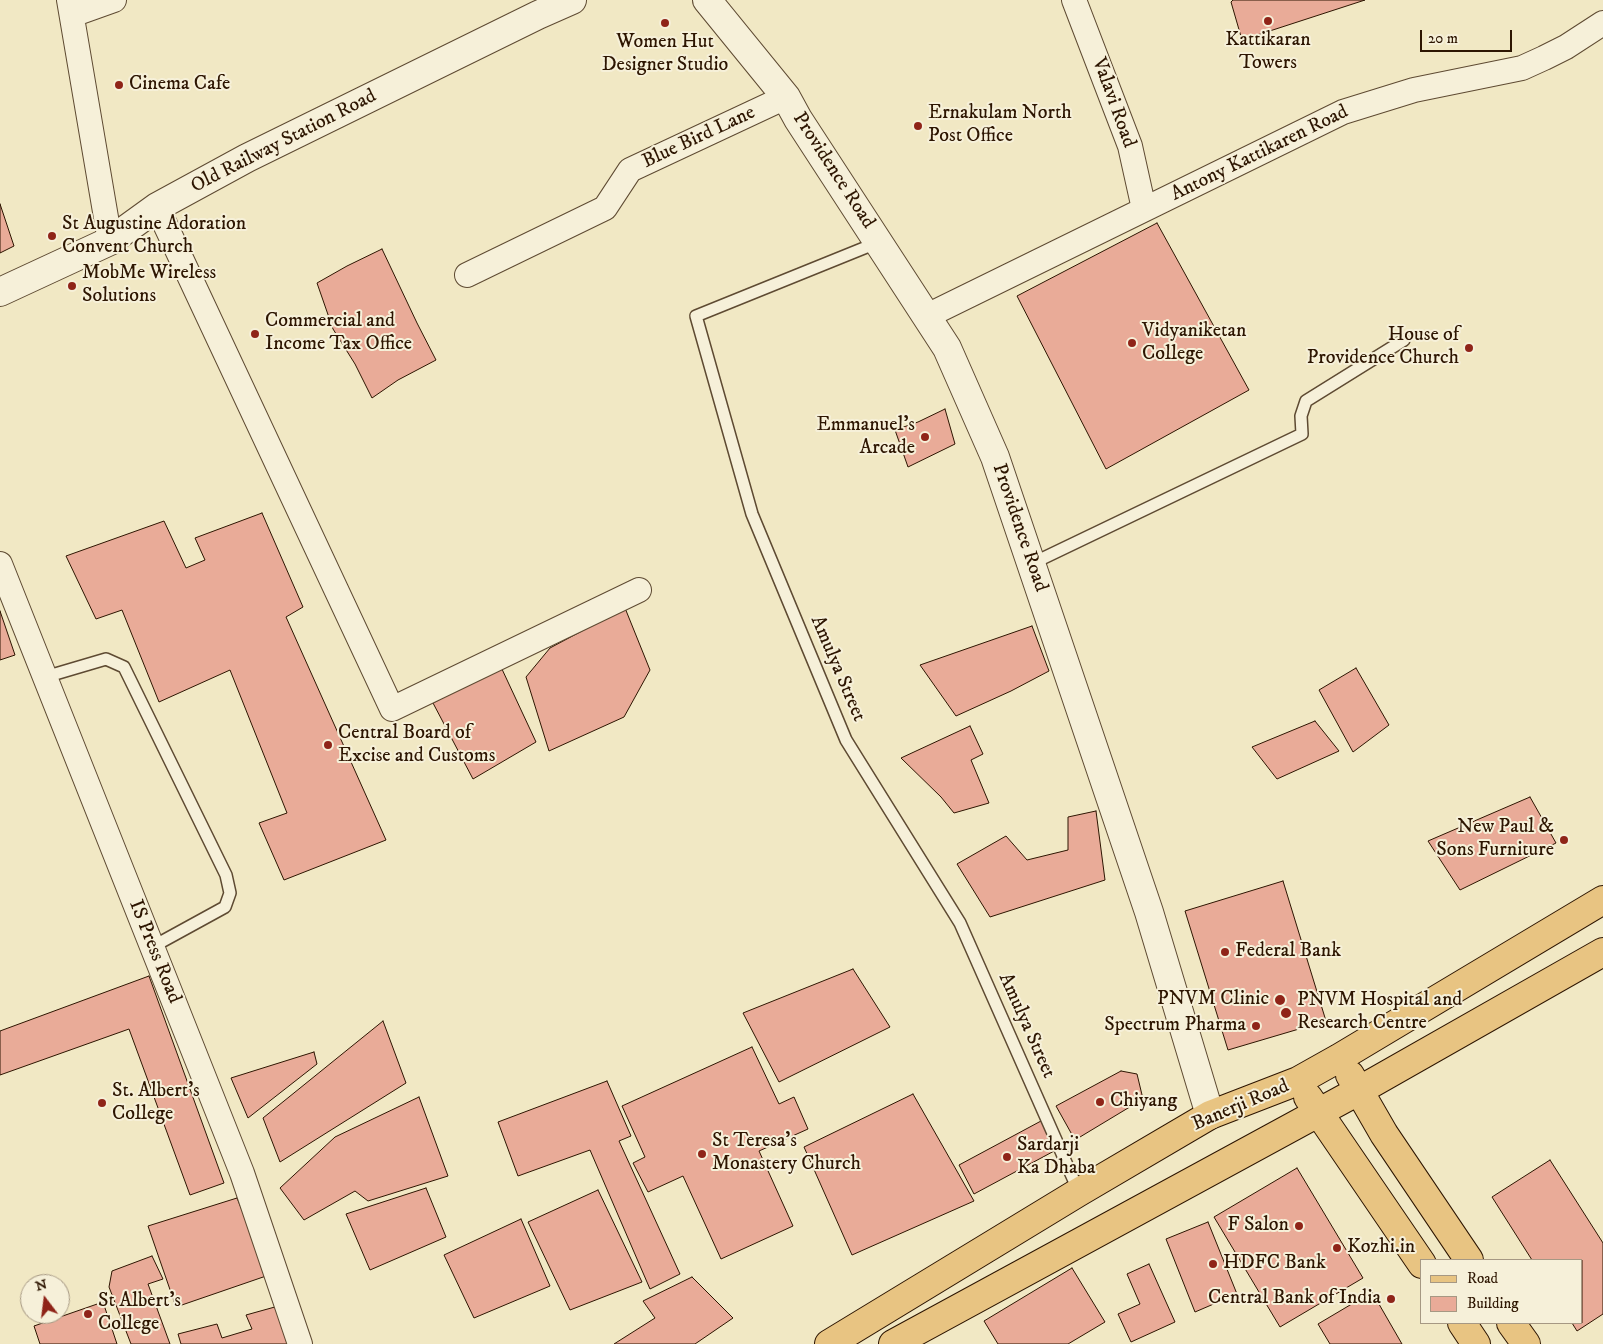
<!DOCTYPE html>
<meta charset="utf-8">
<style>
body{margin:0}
#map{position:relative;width:1603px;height:1344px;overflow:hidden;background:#f1e8c4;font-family:"IM FELL DW Pica",serif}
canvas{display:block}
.legend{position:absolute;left:1420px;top:1259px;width:162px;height:65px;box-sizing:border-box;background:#f6f0d9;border:1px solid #a69883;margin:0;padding:6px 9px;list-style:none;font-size:15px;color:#2d1501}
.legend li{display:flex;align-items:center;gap:10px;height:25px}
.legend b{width:25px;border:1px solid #a69883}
.north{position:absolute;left:20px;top:1274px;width:50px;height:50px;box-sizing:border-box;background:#f6f0d9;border:1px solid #a69883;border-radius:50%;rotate:345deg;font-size:14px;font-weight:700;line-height:20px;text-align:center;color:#2d1501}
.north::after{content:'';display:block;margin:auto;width:18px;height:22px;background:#8f2418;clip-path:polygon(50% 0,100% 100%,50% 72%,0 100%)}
.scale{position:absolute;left:1420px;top:30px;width:92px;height:22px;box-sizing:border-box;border:2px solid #2d1501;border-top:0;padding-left:6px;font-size:15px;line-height:18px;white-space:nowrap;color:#2d1501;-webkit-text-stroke:4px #f6f0d9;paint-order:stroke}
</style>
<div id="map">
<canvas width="1603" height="1344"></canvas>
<ul class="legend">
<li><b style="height:6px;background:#e8c482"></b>Road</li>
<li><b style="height:14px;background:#e9ab98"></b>Building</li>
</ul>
<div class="north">N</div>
<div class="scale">20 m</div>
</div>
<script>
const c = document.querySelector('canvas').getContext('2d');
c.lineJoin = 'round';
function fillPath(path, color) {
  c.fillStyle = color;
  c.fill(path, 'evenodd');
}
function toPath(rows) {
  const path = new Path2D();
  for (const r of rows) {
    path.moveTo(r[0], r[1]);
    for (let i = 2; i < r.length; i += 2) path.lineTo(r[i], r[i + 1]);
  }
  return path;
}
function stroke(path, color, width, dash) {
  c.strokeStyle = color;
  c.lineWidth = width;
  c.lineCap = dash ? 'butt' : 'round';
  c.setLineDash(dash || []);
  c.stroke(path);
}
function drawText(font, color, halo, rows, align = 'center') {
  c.font = font + ' "IM FELL DW Pica",serif';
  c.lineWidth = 4;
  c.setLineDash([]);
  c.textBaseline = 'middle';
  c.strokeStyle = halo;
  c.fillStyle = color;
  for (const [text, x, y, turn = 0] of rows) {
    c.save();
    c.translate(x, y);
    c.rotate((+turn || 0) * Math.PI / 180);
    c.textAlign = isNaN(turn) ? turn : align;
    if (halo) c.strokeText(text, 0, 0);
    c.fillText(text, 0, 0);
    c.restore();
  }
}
const building = toPath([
 [1233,0,1365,0,1242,40,1231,2,1233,0],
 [0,204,14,246,0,253,0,204],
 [1157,223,1249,390,1106,469,1017,296,1157,223],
 [382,249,417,323,436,360,398,380,372,398,355,364,333,329,317,283,347,266,382,249],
 [945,409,955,444,908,467,895,430,918,422,945,409],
 [262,513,303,607,286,617,386,840,284,880,259,823,287,813,230,670,159,702,122,610,96,619,66,556,164,521,186,568,205,560,195,538,262,513],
 [625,608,650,670,624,717,549,751,526,677,550,648,625,608],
 [0,611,15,655,0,660,0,611],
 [1032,626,1049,671,1011,691,956,716,920,665,1032,626],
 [501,667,536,742,473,779,433,703,501,667],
 [1356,668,1389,725,1353,752,1319,690,1356,668],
 [1315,721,1339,751,1277,779,1252,747,1315,721],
 [970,726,983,754,971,760,989,803,954,813,941,797,901,758,970,726],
 [1530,797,1556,843,1460,890,1428,841,1530,797],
 [1096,811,1105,880,990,917,957,864,1006,836,1027,860,1068,850,1068,817,1096,811],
 [1283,881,1326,1021,1228,1050,1185,911,1283,881],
 [853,969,890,1027,779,1082,743,1013,853,969],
 [149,976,224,1183,190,1195,129,1029,0,1075,0,1031,149,976],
 [383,1021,406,1083,280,1162,263,1118,383,1021],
 [752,1047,779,1104,794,1097,808,1129,759,1151,793,1226,721,1259,683,1176,648,1192,633,1163,645,1157,622,1106,752,1047],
 [314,1052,317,1064,248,1118,231,1078,314,1052],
 [1121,1071,1137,1074,1143,1099,1075,1140,1056,1106,1121,1071],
 [607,1081,631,1136,619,1141,680,1274,650,1289,590,1150,518,1176,498,1122,607,1081],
 [913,1094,974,1201,852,1255,804,1147,913,1094],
 [419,1097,448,1176,368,1201,355,1191,304,1220,280,1188,335,1137,419,1097],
 [1041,1121,1056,1150,974,1194,959,1165,1041,1121],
 [1550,1160,1603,1243,1603,1314,1577,1331,1572,1323,1582,1323,1582,1260,1532,1260,1492,1197,1550,1160],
 [1297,1168,1363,1278,1280,1327,1214,1217,1297,1168],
 [426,1188,446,1237,370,1270,346,1214,426,1188],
 [598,1190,642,1282,570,1310,528,1222,598,1190],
 [237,1198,269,1275,176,1307,148,1226,237,1198],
 [521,1219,550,1286,474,1318,444,1255,521,1219],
 [1208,1222,1237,1294,1195,1312,1166,1239,1208,1222],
 [152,1256,163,1279,148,1284,170,1344,131,1344,109,1287,112,1271,152,1256],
 [1149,1264,1175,1322,1131,1342,1118,1314,1140,1304,1127,1274,1149,1264],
 [1072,1268,1105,1322,1068,1344,998,1344,984,1321,1072,1268],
 [692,1277,733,1318,695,1344,614,1344,655,1318,643,1301,692,1277],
 [1372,1292,1402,1344,1330,1344,1318,1324,1372,1292],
 [103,1302,117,1344,40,1344,34,1326,103,1302],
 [282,1305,298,1344,181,1344,178,1334,217,1324,222,1338,252,1329,246,1315,282,1305]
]);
const service = toPath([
 [879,242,696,316,752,514,846,740,960,923,1079,1192],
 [1031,564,1302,434,1301,416,1306,401,1404,340],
 [45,677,106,659,124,667,226,875,230,893,225,907,152,947]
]);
const minor = toPath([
 [69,0,110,241],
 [1074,0,1130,146,1144,209],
 [72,15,114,0],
 [157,207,392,709,639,590],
 [467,275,605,208,630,170,786,97],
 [927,316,1343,112,1414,90,1522,68,1544,58,1566,47,1603,23],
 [0,564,242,1173,300,1344]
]);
const tertiary = toPath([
 [707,0,786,97,798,119,947,348,995,457,1149,912,1210,1115],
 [0,292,110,241,157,207,247,158,538,15,572,0]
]);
const primary = toPath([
 [1350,1075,1384,1134,1469,1260],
 [1308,1097,1422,1264],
 [1462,1323,1476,1344],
 [1511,1323,1526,1344],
 [829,1344,1079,1192,1210,1115,1298,1081,1339,1058,1603,900],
 [893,1344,1360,1090,1603,952]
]);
const markers = [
 [1268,21,5,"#8f2418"],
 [665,23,5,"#8f2418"],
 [119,85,5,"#8f2418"],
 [918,126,5,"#8f2418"],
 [52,236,5,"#8f2418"],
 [72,286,5,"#8f2418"],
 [255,334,5,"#8f2418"],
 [1132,343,5,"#8f2418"],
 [1469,348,5,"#8f2418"],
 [925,437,5,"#8f2418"],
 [328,745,5,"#8f2418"],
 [1564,840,5,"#8f2418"],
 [1225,952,5,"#8f2418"],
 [1280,1000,6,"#8f2418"],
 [1286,1013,6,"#8f2418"],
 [1256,1026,5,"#8f2418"],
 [1100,1102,5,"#8f2418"],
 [102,1103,5,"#8f2418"],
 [702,1154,5,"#8f2418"],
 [1007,1157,5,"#8f2418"],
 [1299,1226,5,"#8f2418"],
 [1337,1248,5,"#8f2418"],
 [1213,1264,5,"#8f2418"],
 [1391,1299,5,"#8f2418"],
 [88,1314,5,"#8f2418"]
];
const poiNames = [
 ["Kattikaran",1268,41,"center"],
 ["Towers",1268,64,"center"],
 ["Women Hut",665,43,"center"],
 ["Designer Studio",665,66,"center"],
 ["Cinema Cafe",129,85],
 ["Ernakulam North",928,114],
 ["Post Office",928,137],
 ["St Augustine Adoration",62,225],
 ["Convent Church",62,248],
 ["MobMe Wireless",82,274],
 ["Solutions",82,297],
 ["Commercial and",265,322],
 ["Income Tax Office",265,345],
 ["Vidyaniketan",1142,332],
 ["College",1142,355],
 ["House of",1459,336,"right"],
 ["Providence Church",1459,359,"right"],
 ["Emmanuel's",915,426,"right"],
 ["Arcade",915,449,"right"],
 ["Central Board of",338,734],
 ["Excise and Customs",338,757],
 ["New Paul &",1554,828,"right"],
 ["Sons Furniture",1554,851,"right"],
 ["Federal Bank",1235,952],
 ["PNVM Clinic",1269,1000,"right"],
 ["PNVM Hospital and",1297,1001],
 ["Research Centre",1297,1024],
 ["Spectrum Pharma",1246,1026,"right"],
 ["St. Albert's",112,1092],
 ["College",112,1115],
 ["Chiyang",1110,1102],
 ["St Teresa's",712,1142],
 ["Monastery Church",712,1165],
 ["Sardarji",1017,1146],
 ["Ka Dhaba",1017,1169],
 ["F Salon",1289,1226,"right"],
 ["Kozhi.in",1347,1248],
 ["HDFC Bank",1223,1264],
 ["Central Bank of India",1381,1299,"right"],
 ["St Albert’s",98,1302],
 ["College",98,1325]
];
const streetNames = [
 ["Valavi Road",1113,103,70],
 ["Blue Bird Lane",699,138,-25],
 ["Old Railway Station Road",284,142,-27],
 ["Antony Kattikaren Road",1260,154,-26],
 ["Providence Road",833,171,57],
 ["Providence Road",1019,528,71],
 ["Amulya Street",837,669,67],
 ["IS Press Road",154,952,68],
 ["Amulya Street",1026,1026,66],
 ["Banerji Road",1241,1106,-23]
];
fillPath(building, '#e9ab98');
stroke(building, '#2d1501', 1);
stroke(service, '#5e4a32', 14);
stroke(minor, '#5e4a32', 26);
stroke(tertiary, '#5e4a32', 30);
stroke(primary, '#2d1501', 30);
stroke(service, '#f6f0d9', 11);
stroke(minor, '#f6f0d9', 24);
stroke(tertiary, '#f6f0d9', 28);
stroke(primary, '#e8c482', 28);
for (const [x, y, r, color] of markers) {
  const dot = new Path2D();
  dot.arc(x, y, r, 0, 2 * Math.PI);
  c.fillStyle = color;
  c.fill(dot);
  stroke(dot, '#f6f0d9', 2);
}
drawText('20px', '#2d1501', '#f6f0d9', poiNames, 'left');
drawText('20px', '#2d1501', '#f6f0d9', streetNames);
</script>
